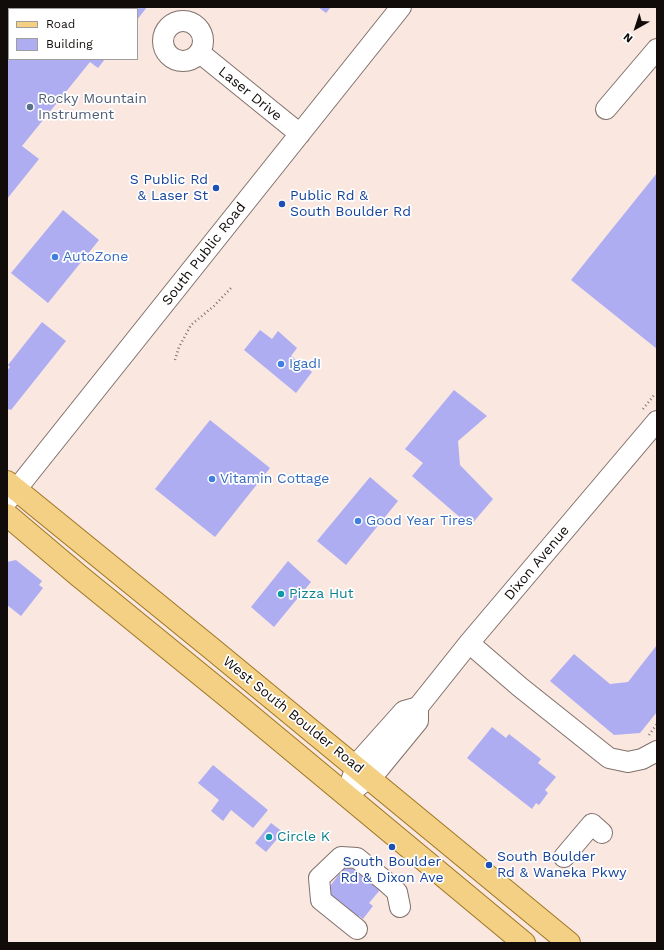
<!DOCTYPE html>
<style>
body{margin:0}
#map{position:relative;width:664px;height:950px;overflow:hidden;background:#f9e7e0;font-family:"Work Sans",sans-serif}
canvas{display:block}
.frame{position:absolute;inset:0;border:8px solid #110b09;pointer-events:none}
.legend{position:absolute;left:8px;top:8px;width:130px;height:52px;box-sizing:border-box;background:#fff;border:1px solid #a09d9d;margin:0;padding:5px 7px;list-style:none;font-size:12px;color:#110b09}
.legend li{display:flex;align-items:center;gap:8px;height:20px}
.legend b{width:20px;border:1px solid #a09d9d}
.north{position:absolute;left:616px;top:8px;width:40px;height:40px;-webkit-text-stroke:3px #fff;paint-order:stroke;rotate:219deg;font-size:11px;font-weight:700;line-height:16px;text-align:center;color:#110b09}
.north::after{content:'';display:block;margin:auto;width:14px;height:18px;background:#110b09;clip-path:polygon(50% 0,100% 100%,50% 72%,0 100%)}
</style>
<div id="map">
<canvas width="664" height="950"></canvas>
<div class="frame"></div>
<ul class="legend">
<li><b style="height:5px;background:#f3d083"></b>Road</li>
<li><b style="height:11px;background:#afadf2"></b>Building</li>
</ul>
<div class="north">N</div>
</div>
<script>
const c = document.querySelector('canvas').getContext('2d');
c.lineJoin = 'round';
function fillPath(path, color) {
  c.fillStyle = color;
  c.fill(path, 'evenodd');
}
function toPath(rows) {
  const path = new Path2D();
  for (const r of rows) {
    if (r.length === 3) {
      path.moveTo(r[0] + r[2], r[1]);
      path.arc(r[0], r[1], r[2], 0, 2 * Math.PI);
      continue;
    }
    path.moveTo(r[0], r[1]);
    for (let i = 2; i < r.length; i += 2) path.lineTo(r[i], r[i + 1]);
  }
  return path;
}
function stroke(path, color, width, dash) {
  c.strokeStyle = color;
  c.lineWidth = width;
  c.lineCap = dash ? 'butt' : 'round';
  c.setLineDash(dash || []);
  c.stroke(path);
}
function drawText(font, color, halo, rows, align = 'center') {
  c.font = font + ' "Work Sans",sans-serif';
  c.lineWidth = 3.5;
  c.setLineDash([]);
  c.textBaseline = 'middle';
  c.strokeStyle = halo;
  c.fillStyle = color;
  for (const [text, x, y, turn = 0] of rows) {
    c.save();
    c.translate(x, y);
    c.rotate((+turn || 0) * Math.PI / 180);
    c.textAlign = isNaN(turn) ? turn : align;
    if (halo) c.strokeText(text, 0, 0);
    c.fillText(text, 0, 0);
    c.restore();
  }
}
const building = toPath([
 [10,7,24,7,26,9,9,9,9,59,105,59,98,68,90,62,22,146,39,159,7,199,7,10],
 [36,7,147,7,137,20,137,9,35,9],
 [318,7,331,7,326,13],
 [657,173,657,349,571,280],
 [63,210,99,240,48,303,11,273],
 [42,322,66,341,11,410,9,409,7,411,7,371,10,367,8,365],
 [260,330,272,339,278,331,297,348,291,356,312,372,296,393,244,350],
 [454,390,487,416,458,441,460,465,493,499,470,526,412,476,423,463,405,449],
 [210,420,270,468,215,537,155,489],
 [370,477,398,501,346,565,317,541],
 [16,560,42,581,39,585,43,588,21,616,7,605,7,562],
 [288,561,311,582,274,627,251,607],
 [657,645,657,712,640,733,614,735,550,681,574,654,610,684,628,682],
 [492,727,506,738,509,734,541,759,538,763,556,777,545,790,548,793,539,805,536,803,532,809,467,758],
 [213,765,268,810,253,828,231,810,223,821,211,811,219,800,198,783],
 [271,823,283,832,266,852,255,843],
 [347,864,380,890,369,903,373,906,363,919,359,916,354,924,324,894]
]);
const path = toPath([
 [175,360,179,347,191,325,214,306,231,288],
 [643,409,655,394],
 [649,735,657,724]
]);
const minor = toPath([
 [183,41,20],
 [200,53,300,134],
 [606,109,657,49],
 [7,501,401,7],
 [469,643,520,687,609,758,628,762,642,759,657,751],
 [356,788,377,771,418,721,418,707],
 [346,795,356,767,362,758,404,711,418,707,469,643,657,421],
 [564,857,592,824,602,833],
 [357,929,321,900,319,878,341,857,357,858,385,881,397,892,400,907]
]);
const major = toPath([
 [7,482,211,648,569,943],
 [7,515,78,575,234,702,524,943]
]);
const markers = [
 [30,107,4,"#5c6f8a"],
 [216,188,4,"#1a4fb4"],
 [282,204,4,"#1a4fb4"],
 [55,257,4,"#3f7fe0"],
 [281,364,4,"#3f7fe0"],
 [212,479,4,"#3f7fe0"],
 [358,521,4,"#3f7fe0"],
 [281,594,4,"#0f9aa8"],
 [269,837,4,"#0f9aa8"],
 [392,847,4,"#1a4fb4"],
 [489,865,4,"#1a4fb4"]
];
const streetNames = [
 ["Laser Drive",250,94,39],
 ["South Public Road",204,254,-52],
 ["Dixon Avenue",537,563,-50],
 ["West South Boulder Road",293,715,39]
];
const serviceNames = [
 ["Rocky Mountain",38,99],
 ["Instrument",38,115]
];
const transitNames = [
 ["S Public Rd",208,180,"right"],
 ["& Laser St",208,196,"right"],
 ["Public Rd &",290,196],
 ["South Boulder Rd",290,212],
 ["South Boulder",497,857],
 ["Rd & Waneka Pkwy",497,873],
 ["South Boulder",392,862,"center"],
 ["Rd & Dixon Ave",392,878,"center"]
];
const shopNames = [
 ["AutoZone",63,257],
 ["IgadI",289,364],
 ["Vitamin Cottage",220,479],
 ["Good Year Tires",366,521]
];
const cultureNames = [
 ["Pizza Hut",289,594],
 ["Circle K",277,837]
];
fillPath(building, '#afadf2');
stroke(minor, '#81716b', 22);
stroke(major, '#9f7623', 24);
stroke(path, '#7c706c', 2.5, [1, 3]);
stroke(minor, '#fff', 20);
stroke(major, '#f3d083', 22);
for (const [x, y, r, color] of markers) {
  const dot = new Path2D();
  dot.arc(x, y, r, 0, 2 * Math.PI);
  c.fillStyle = color;
  c.fill(dot);
  stroke(dot, '#fff', 1.5);
}
drawText('14px', '#110b09', '#fff', streetNames);
drawText('14px', '#4e5e75', '#fff', serviceNames, 'left');
drawText('14px', '#164399', '#fff', transitNames, 'left');
drawText('14px', '#366cbe', '#fff', shopNames, 'left');
drawText('14px', '#0d838f', '#fff', cultureNames, 'left');
</script>
